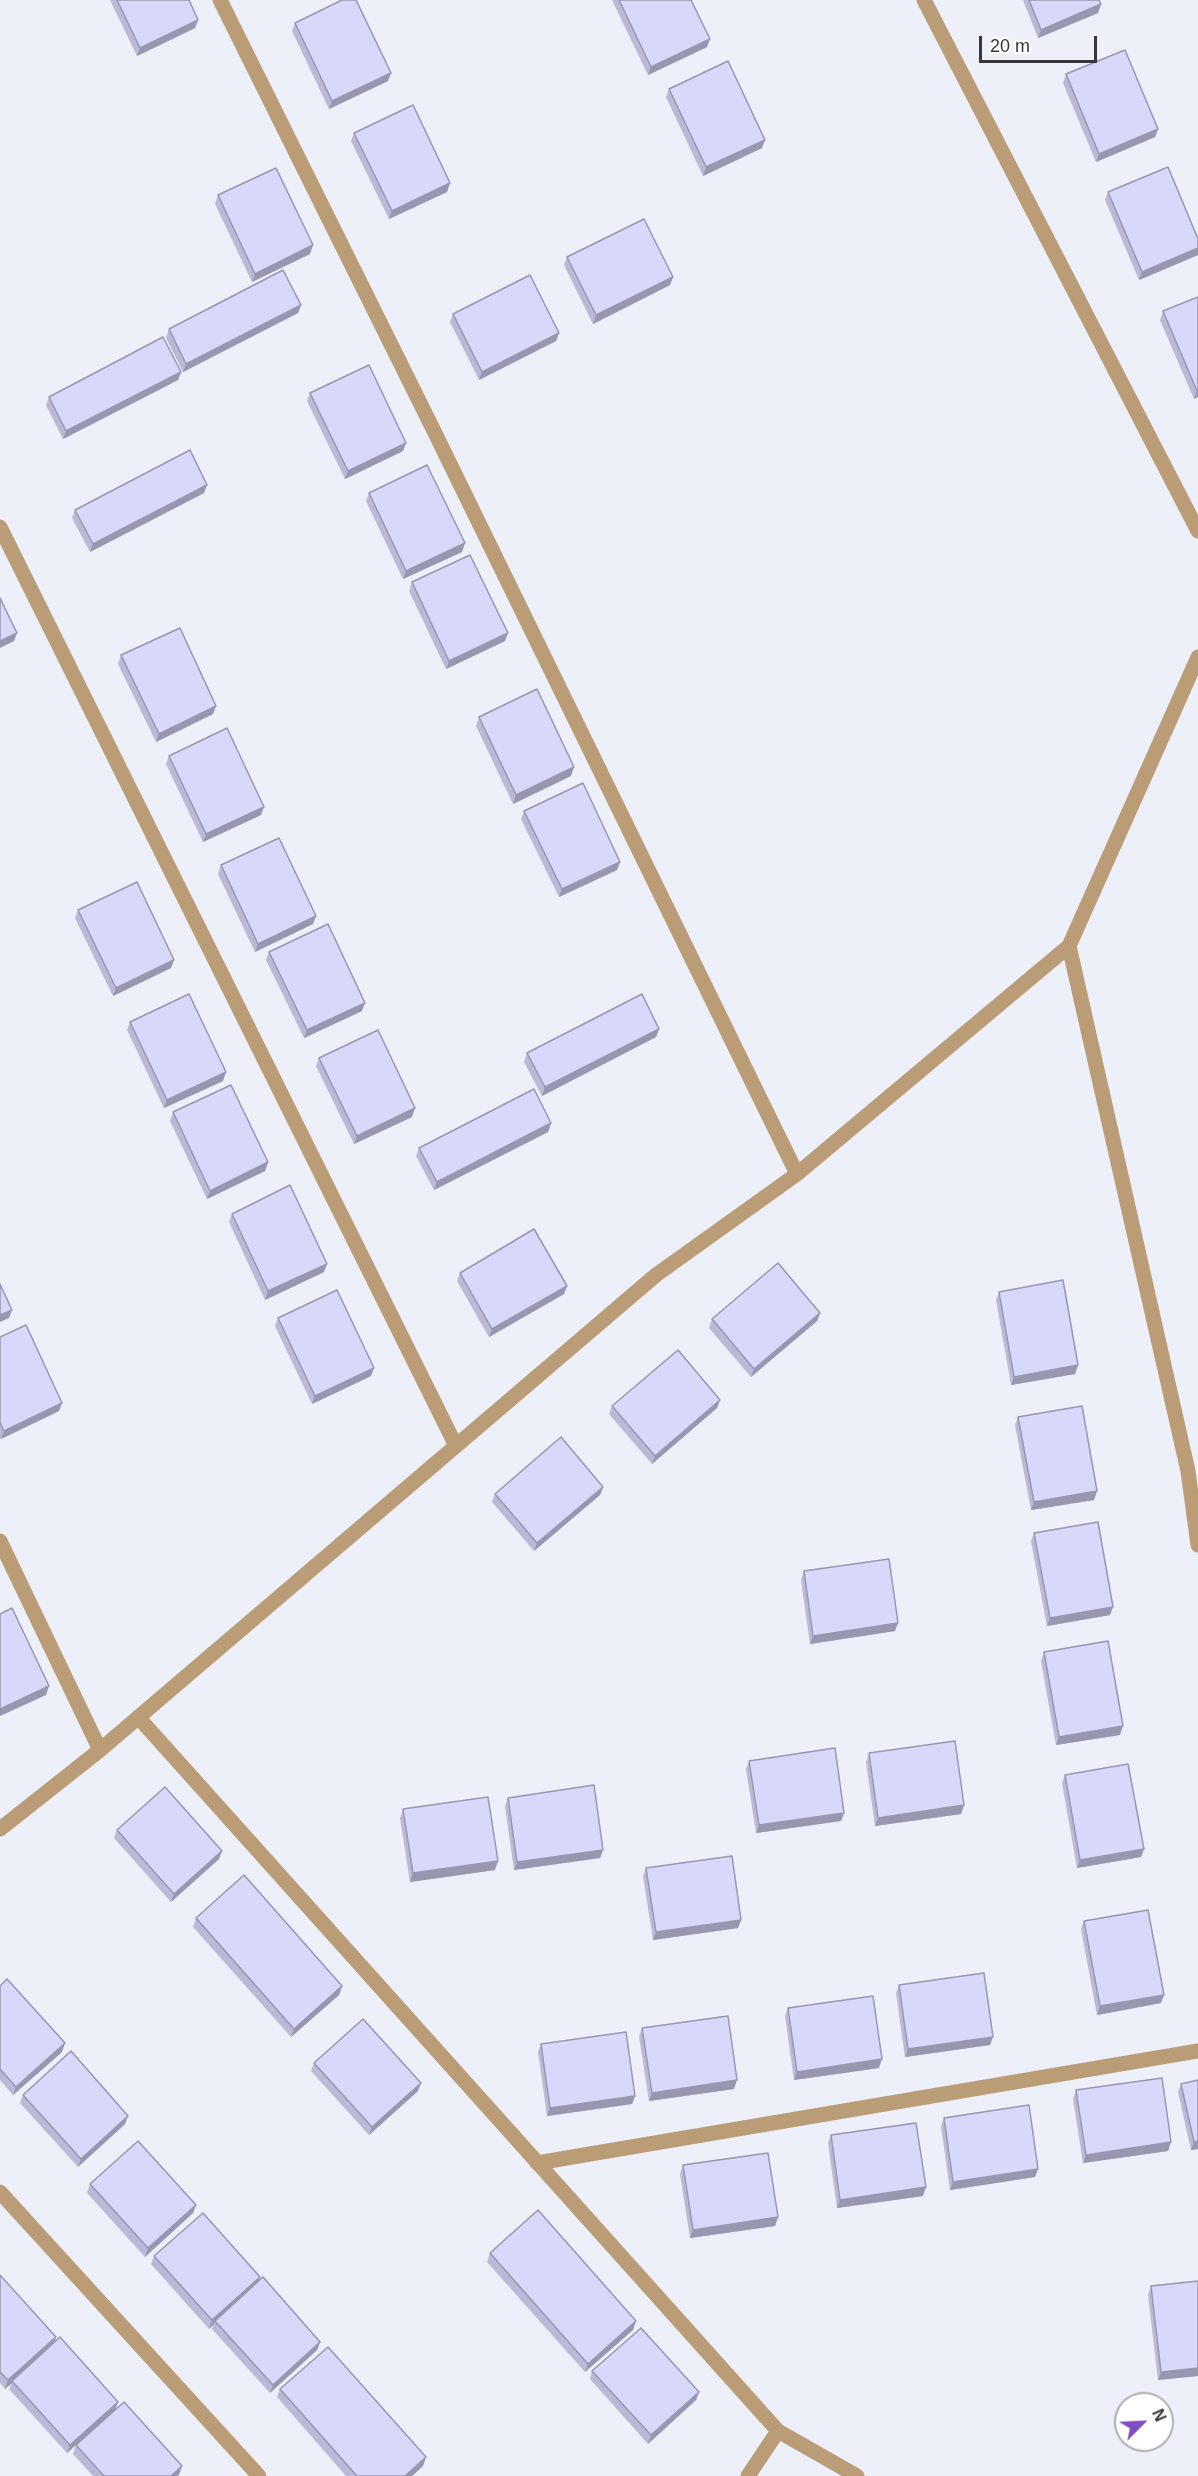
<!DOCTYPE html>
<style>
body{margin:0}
#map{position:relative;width:1198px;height:2476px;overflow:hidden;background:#edeff9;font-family:Arial,sans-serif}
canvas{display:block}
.north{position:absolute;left:1114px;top:2392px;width:60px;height:60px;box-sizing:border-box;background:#fff;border:2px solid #afafb1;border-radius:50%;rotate:66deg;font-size:16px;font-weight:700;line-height:24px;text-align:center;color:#36373b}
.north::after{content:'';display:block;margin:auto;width:21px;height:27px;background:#814dc5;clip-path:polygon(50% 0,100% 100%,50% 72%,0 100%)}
.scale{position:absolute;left:979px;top:36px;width:118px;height:27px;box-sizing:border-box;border:3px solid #36373b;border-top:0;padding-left:8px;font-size:18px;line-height:21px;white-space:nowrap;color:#36373b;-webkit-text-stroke:4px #fff;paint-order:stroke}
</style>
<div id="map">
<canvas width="1198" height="2476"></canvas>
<div class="north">N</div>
<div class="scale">20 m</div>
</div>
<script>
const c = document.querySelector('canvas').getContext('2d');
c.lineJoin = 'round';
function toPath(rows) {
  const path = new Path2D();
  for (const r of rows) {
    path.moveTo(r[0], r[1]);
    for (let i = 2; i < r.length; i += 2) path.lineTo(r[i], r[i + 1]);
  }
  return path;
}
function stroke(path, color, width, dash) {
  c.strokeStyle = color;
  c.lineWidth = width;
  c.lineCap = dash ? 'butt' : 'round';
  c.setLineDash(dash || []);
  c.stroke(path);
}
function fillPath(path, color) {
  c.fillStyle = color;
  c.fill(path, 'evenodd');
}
const minor = toPath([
 [220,0,435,433,797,1174],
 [924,0,1198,531],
 [0,527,456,1446],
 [1069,946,1188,1471,1198,1545],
 [0,1541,100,1750],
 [138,1717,778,2431,857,2476],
 [0,1829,100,1750,656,1275,797,1174,1069,946,1198,657],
 [537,2163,1198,2051],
 [0,2192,259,2476],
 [748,2476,778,2431]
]);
const wall = toPath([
 [110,0,189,0,198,20,195,28,137,56],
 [612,0,691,0,707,47,648,75],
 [1023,0,1099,0,1101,4,1098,13,1038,38],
 [295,23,388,81,329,109,292,31],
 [1066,74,1158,129,1155,137,1096,162,1063,83],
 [669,89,762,148,703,176,666,97],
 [354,133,447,192,389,219,351,141],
 [1108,192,1198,239,1198,255,1139,280,1105,200],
 [218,195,310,254,252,282,215,204],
 [567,257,673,277,670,285,593,324,564,265],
 [1198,297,1198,397,1194,399,1160,320,1163,311],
 [301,305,298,313,183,372,166,338,169,329],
 [453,314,559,333,556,341,479,380,450,322],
 [181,372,178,380,63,439,46,405,49,397],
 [310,393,406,443,403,451,345,479,307,401],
 [204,493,90,552,72,518,75,510],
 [369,493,462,552,403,579,366,501],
 [412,582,505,641,446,669,409,591],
 [121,655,213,714,156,742,118,664],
 [479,717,571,776,513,804,476,726],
 [169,756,261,815,203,842,166,764],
 [524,811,620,862,617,870,559,897,521,819],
 [221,865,313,924,255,952,218,874],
 [78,910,171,968,113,996,75,918],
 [269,952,362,1011,304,1038,266,960],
 [130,1022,223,1081,164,1108,127,1030],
 [659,1029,656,1037,542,1096,524,1062,527,1053],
 [319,1058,412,1117,354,1144,316,1066],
 [173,1112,268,1162,265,1171,207,1199,170,1121],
 [551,1123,548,1132,434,1190,416,1156,419,1148],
 [232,1214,324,1272,265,1300,229,1222],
 [460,1273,567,1286,564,1294,489,1337,457,1281],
 [999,1292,1078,1365,1075,1374,1011,1385,996,1300],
 [820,1313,817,1321,751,1377,709,1328,712,1319],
 [278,1318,371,1376,312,1404,275,1326],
 [0,1337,59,1411,1,1439,0,1438],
 [720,1400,717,1408,652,1464,609,1414,612,1406],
 [1018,1417,1097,1491,1094,1500,1031,1510,1015,1425],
 [603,1487,600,1495,534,1551,492,1502,495,1494],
 [1034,1533,1110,1615,1047,1626,1031,1541],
 [804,1571,895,1631,810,1644,801,1580],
 [1044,1652,1120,1735,1056,1745,1041,1661],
 [869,1753,964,1805,961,1814,875,1826,866,1762],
 [749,1761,844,1813,841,1821,756,1833,746,1769],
 [1065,1775,1144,1849,1141,1857,1077,1868,1062,1783],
 [508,1798,603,1850,600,1858,514,1870,505,1806],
 [403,1809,495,1870,410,1882,400,1818],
 [117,1830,219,1859,171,1902,114,1838],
 [646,1868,741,1920,738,1928,653,1940,643,1876],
 [196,1918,342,1986,339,1995,291,2037,193,1927],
 [1084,1921,1161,2003,1097,2015,1081,1929],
 [899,1985,990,2045,905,2057,896,1993],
 [0,1986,62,2052,13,2095,0,2080],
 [788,2008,879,2068,794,2080,785,2016],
 [642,2028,734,2089,649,2101,639,2036],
 [541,2044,635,2096,632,2104,547,2116,538,2052],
 [314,2063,418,2091,369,2135,311,2071],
 [1181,2084,1198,2149,1191,2150,1178,2092],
 [1076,2090,1171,2142,1168,2151,1083,2163,1073,2099],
 [23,2095,125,2124,78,2167,20,2103],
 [944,2118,1038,2169,1035,2177,950,2190,941,2126],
 [831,2135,923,2196,837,2208,828,2143],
 [683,2165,778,2217,775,2226,690,2238,680,2174],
 [90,2184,196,2205,193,2213,145,2257,87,2193],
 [490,2253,633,2330,585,2372,487,2262],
 [154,2256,258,2282,320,2342,317,2350,270,2393,212,2329,213,2325,209,2329,151,2264],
 [0,2275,56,2337,55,2342,118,2402,115,2410,67,2453,9,2389,12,2383,5,2389,0,2383],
 [1198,2281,1198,2376,1158,2380,1148,2295,1151,2286],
 [592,2371,699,2392,696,2400,648,2444,590,2379],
 [280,2389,426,2457,423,2466,412,2476,346,2476,277,2397],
 [76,2445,179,2475,177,2476,93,2476,73,2454]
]);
const shadedWall = toPath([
 [1101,4,1098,13,1038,38,1041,30],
 [198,20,195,28,137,56,140,48],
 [710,39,707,47,648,75,651,67],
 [391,73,388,81,329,109,332,101],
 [1158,129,1155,137,1096,162,1099,154],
 [765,140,762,148,703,176,706,167],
 [450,183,447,192,389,219,392,211],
 [313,245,310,254,252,282,255,274],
 [1198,248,1198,255,1139,280,1142,272],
 [673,277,670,285,593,324,596,315],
 [301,305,298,313,183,372,186,364],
 [559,333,556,341,479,380,482,372],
 [181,372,178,380,63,439,66,431],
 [1198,390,1198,397,1194,399,1197,391],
 [406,443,403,451,345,479,348,471],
 [207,485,204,493,90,552,93,544],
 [465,543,462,552,403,579,406,571],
 [17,633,14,641,0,648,0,641],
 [508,633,505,641,446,669,449,661],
 [216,706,213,714,156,742,159,734],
 [574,767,571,776,513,804,516,795],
 [264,807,261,815,203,842,206,834],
 [620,862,617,870,559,897,562,889],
 [316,916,313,924,255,952,258,944],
 [174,960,171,968,113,996,116,988],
 [365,1003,362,1011,304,1038,307,1030],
 [659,1029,656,1037,542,1096,545,1087],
 [226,1072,223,1081,164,1108,167,1100],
 [415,1108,412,1117,354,1144,357,1136],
 [551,1123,548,1132,434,1190,437,1182],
 [268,1162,265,1171,207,1199,210,1191],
 [327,1264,324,1272,265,1300,268,1291],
 [567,1286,564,1294,489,1337,492,1329],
 [12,1310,9,1318,0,1322,0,1315],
 [820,1313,817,1321,751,1377,754,1369],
 [1078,1365,1075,1374,1011,1385,1014,1377],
 [374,1368,371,1376,312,1404,315,1396],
 [720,1400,717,1408,652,1464,655,1456],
 [62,1403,59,1411,1,1439,4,1431],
 [603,1487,600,1495,534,1551,537,1543],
 [1097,1491,1094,1500,1031,1510,1034,1502],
 [1113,1607,1110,1615,1047,1626,1050,1618],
 [898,1623,895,1631,810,1644,813,1636],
 [49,1686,46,1695,0,1716,0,1709],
 [1123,1726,1120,1735,1056,1745,1059,1737],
 [964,1805,961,1814,875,1826,878,1818],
 [844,1813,841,1821,756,1833,759,1825],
 [1144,1849,1141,1857,1077,1868,1080,1860],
 [603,1850,600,1858,514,1870,517,1862],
 [222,1851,219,1859,171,1902,174,1894],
 [498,1861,495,1870,410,1882,413,1873],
 [741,1920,738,1928,653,1940,656,1932],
 [342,1986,339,1995,291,2037,294,2029],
 [1164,1995,1161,2003,1097,2015,1100,2006],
 [993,2037,990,2045,905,2057,908,2049],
 [65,2043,62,2052,13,2095,16,2087],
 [882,2059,879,2068,794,2080,797,2072],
 [737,2080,734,2089,649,2101,652,2093],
 [421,2083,418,2091,369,2135,372,2127],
 [635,2096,632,2104,547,2116,550,2108],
 [128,2116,125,2124,78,2167,81,2159],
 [1198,2141,1198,2149,1191,2150,1194,2142],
 [1171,2142,1168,2151,1083,2163,1086,2155],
 [1038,2169,1035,2177,950,2190,953,2182],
 [926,2187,923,2196,837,2208,840,2200],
 [196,2205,193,2213,145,2257,148,2248],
 [778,2217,775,2226,690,2238,693,2230],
 [260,2277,257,2285,215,2321,213,2325,209,2329,212,2320],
 [636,2321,633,2330,585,2372,588,2364],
 [56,2337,53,2346,12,2381,12,2383,5,2389,8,2380],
 [320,2342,317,2350,270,2393,273,2385],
 [1198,2368,1198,2376,1158,2380,1161,2372],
 [699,2392,696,2400,648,2444,651,2435],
 [118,2402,115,2410,67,2453,70,2445],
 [426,2457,423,2466,412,2476,405,2476],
 [182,2466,179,2475,177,2476,171,2476]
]);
const building = toPath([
 [117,0,189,0,198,20,140,48,117,0],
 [342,0,356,0,391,73,332,101,295,23,342,0],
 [619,0,691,0,710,39,651,67,619,0],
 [1029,0,1099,0,1101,4,1041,30,1029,0],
 [1125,50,1158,129,1099,154,1066,74,1125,50],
 [728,61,765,140,706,167,669,89,728,61],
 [413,105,450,183,392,211,354,133,413,105],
 [1168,167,1198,239,1198,248,1142,272,1108,192,1168,167],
 [276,168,313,245,255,274,218,195,276,168],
 [644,219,673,277,596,315,567,257,644,219],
 [283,270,301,305,186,364,169,329,283,270],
 [530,275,559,333,482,372,453,314,530,275],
 [1198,297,1198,390,1197,391,1163,311,1198,297],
 [163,337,181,372,66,431,49,397,163,337],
 [369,365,406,443,348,471,310,393,369,365],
 [190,450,207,485,93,544,75,510,190,450],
 [427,465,465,543,406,571,369,493,427,465],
 [470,555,508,633,449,661,412,582,470,555],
 [0,598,17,633,0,641,0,598],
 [180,628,216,706,159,734,121,655,180,628],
 [537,689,574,767,516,795,479,717,537,689],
 [227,728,264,807,206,834,169,756,227,728],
 [583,783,620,862,562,889,524,811,583,783],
 [279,838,316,916,258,944,221,865,279,838],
 [137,882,174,960,116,988,78,910,137,882],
 [328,924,365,1003,307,1030,269,952,328,924],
 [189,994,226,1072,167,1100,130,1022,189,994],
 [642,994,659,1029,545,1087,527,1053,642,994],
 [378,1030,415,1108,357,1136,319,1058,378,1030],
 [231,1085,268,1162,210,1191,173,1112,231,1085],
 [534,1089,551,1123,437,1182,419,1148,534,1089],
 [290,1185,327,1264,268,1291,232,1214,290,1185],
 [534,1229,567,1286,492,1329,460,1273,534,1229],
 [778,1263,820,1313,754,1369,712,1319,778,1263],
 [1063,1280,1078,1365,1014,1377,999,1292,1063,1280],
 [0,1284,12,1310,0,1315,0,1284],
 [337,1290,374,1368,315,1396,278,1318,337,1290],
 [26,1325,62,1403,4,1431,0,1423,0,1337,26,1325],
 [678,1350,720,1400,655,1456,612,1406,678,1350],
 [1082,1406,1097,1491,1034,1502,1018,1417,1082,1406],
 [561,1437,603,1487,537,1543,495,1494,561,1437],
 [1098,1522,1113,1607,1050,1618,1034,1533,1098,1522],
 [889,1559,898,1623,813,1636,804,1571,889,1559],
 [12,1608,49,1686,0,1709,0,1614,12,1608],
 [1108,1641,1123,1726,1059,1737,1044,1652,1108,1641],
 [955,1741,964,1805,878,1818,869,1753,955,1741],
 [835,1748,844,1813,759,1825,749,1761,835,1748],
 [1128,1764,1144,1849,1080,1860,1065,1775,1128,1764],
 [594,1785,603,1850,517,1862,508,1798,594,1785],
 [165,1787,222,1851,174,1894,117,1830,165,1787],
 [488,1797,498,1861,413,1873,403,1809,488,1797],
 [732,1856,741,1920,656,1932,646,1868,732,1856],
 [244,1875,342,1986,294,2029,196,1918,244,1875],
 [1148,1910,1164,1995,1100,2006,1084,1921,1148,1910],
 [984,1973,993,2037,908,2049,899,1985,984,1973],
 [7,1979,65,2043,16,2087,0,2069,0,1986,7,1979],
 [873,1996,882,2059,797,2072,788,2008,873,1996],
 [728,2016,737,2080,652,2093,642,2028,728,2016],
 [363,2019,421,2083,372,2127,314,2063,363,2019],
 [626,2032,635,2096,550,2108,541,2044,626,2032],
 [71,2051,128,2116,81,2159,23,2095,71,2051],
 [1162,2078,1171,2142,1086,2155,1076,2090,1162,2078],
 [1198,2080,1198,2141,1194,2142,1181,2084,1198,2080],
 [1029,2105,1038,2169,953,2182,944,2118,1029,2105],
 [916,2123,926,2187,840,2200,831,2135,916,2123],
 [138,2141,196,2205,148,2248,90,2184,138,2141],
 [768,2153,778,2217,693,2230,683,2165,768,2153],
 [538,2210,636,2321,588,2364,490,2253,538,2210],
 [203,2213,260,2277,212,2320,154,2256,203,2213],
 [0,2275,56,2337,8,2380,0,2372,0,2275],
 [263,2277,320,2342,273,2385,215,2321,263,2277],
 [1198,2281,1198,2368,1161,2372,1151,2286,1198,2281],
 [641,2328,699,2392,651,2435,592,2371,641,2328],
 [60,2337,118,2402,70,2445,12,2381,60,2337],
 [328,2347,426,2457,405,2476,357,2476,280,2389,328,2347],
 [124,2402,182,2466,171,2476,104,2476,76,2445,124,2402]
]);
stroke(minor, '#ba9d76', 15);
fillPath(wall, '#babad8');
fillPath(shadedWall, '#9797b0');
fillPath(building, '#d8d8fb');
stroke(building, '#9797b0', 1.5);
</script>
